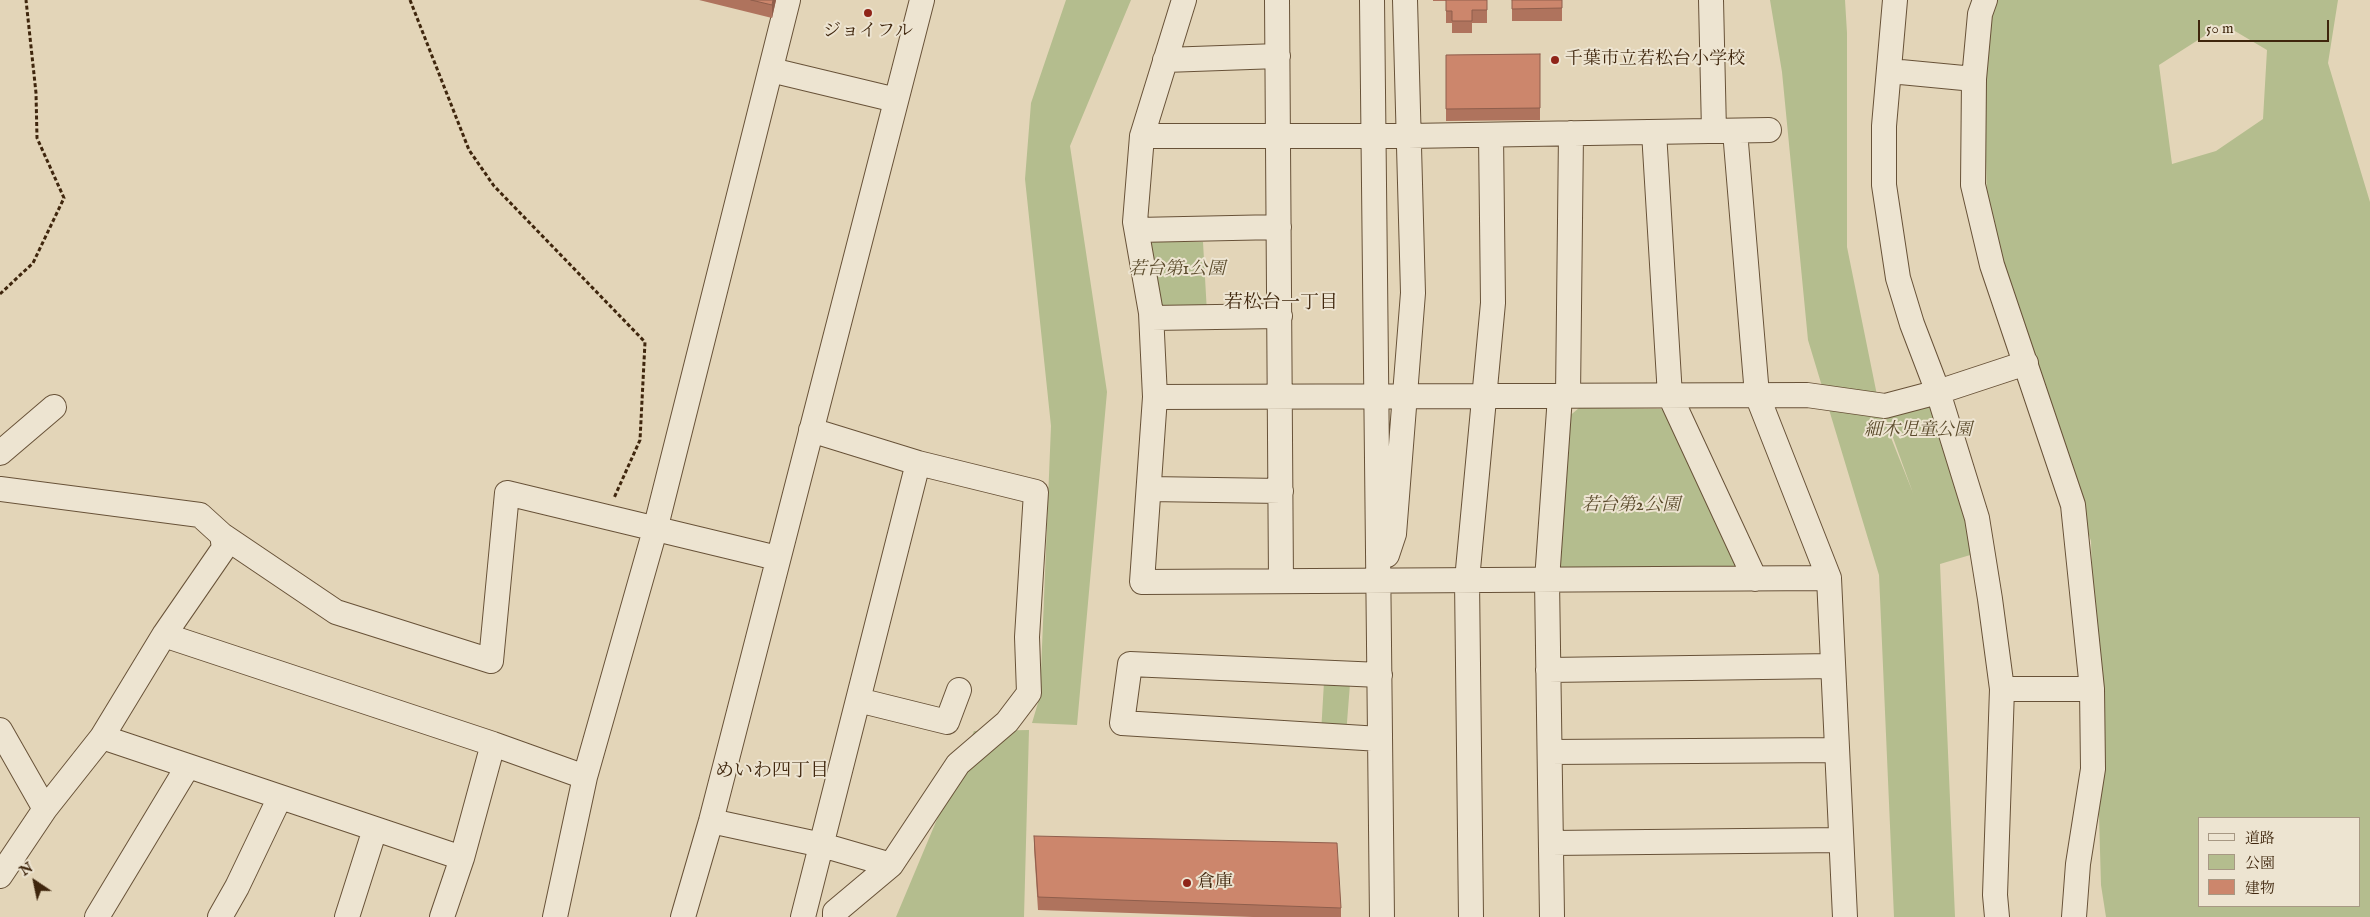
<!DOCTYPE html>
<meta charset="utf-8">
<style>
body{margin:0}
#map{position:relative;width:2370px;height:917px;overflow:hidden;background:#e3d5b8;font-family:"IM FELL English","Noto Serif JP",serif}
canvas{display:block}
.legend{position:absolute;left:2198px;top:817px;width:162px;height:90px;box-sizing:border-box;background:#ede4d1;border:1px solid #a79883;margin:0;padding:6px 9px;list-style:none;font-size:15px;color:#3f260d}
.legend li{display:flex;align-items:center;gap:10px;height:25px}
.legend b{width:25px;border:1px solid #a79883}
.north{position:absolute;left:10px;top:857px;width:50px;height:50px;-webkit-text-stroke:4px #ede4d1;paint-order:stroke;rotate:326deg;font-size:14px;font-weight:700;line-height:20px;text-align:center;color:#3f260d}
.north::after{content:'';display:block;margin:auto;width:18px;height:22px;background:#3f260d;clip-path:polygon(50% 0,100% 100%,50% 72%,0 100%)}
.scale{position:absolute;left:2198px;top:20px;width:131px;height:22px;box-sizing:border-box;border:2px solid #3f260d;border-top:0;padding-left:6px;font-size:15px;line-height:18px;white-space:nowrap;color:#3f260d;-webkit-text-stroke:4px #ede4d1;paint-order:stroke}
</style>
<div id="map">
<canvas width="2370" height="917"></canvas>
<ul class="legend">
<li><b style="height:6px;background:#ede4d1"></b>道路</li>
<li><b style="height:14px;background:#b4bd8e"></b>公園</li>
<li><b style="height:14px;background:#cc866c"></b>建物</li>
</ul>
<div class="north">N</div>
<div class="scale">50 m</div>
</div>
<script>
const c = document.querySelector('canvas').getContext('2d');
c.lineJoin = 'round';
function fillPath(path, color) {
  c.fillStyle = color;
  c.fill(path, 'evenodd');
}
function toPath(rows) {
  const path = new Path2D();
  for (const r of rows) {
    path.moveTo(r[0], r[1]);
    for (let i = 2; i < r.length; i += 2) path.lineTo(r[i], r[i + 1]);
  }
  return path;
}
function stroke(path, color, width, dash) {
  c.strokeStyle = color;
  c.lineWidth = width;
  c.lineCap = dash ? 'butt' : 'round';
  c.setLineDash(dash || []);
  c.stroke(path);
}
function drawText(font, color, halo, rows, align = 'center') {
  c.font = font + ' "IM FELL English","Noto Serif JP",serif';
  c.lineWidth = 4;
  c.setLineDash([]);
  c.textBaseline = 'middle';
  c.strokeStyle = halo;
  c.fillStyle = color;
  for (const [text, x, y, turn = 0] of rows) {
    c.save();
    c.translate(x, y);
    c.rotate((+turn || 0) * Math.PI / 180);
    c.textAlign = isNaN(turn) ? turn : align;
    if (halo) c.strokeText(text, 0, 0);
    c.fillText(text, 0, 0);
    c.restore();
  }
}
const green = toPath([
 [1066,0,1131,0,1070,146,1107,392,1077,725,1032,723,1040,696,1051,426,1025,179,1031,103],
 [1770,0,1845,0,1847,33,1847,247,1880,410,1913,493,1883,410,1936,403,1977,553,1940,564,1955,917,1894,917,1879,575,1808,340,1782,72],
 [1982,0,2338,0,2328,63,2370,202,2370,917,2106,917,2101,885,2091,541,1988,241],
 [2223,24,2267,50,2263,119,2216,151,2172,164,2159,65],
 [2199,818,2359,818,2359,906,2199,906],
 [1153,242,1203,242,1207,313,1163,315,1147,247],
 [1579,408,1661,409,1667,412,1739,566,1733,576,1554,568,1567,418],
 [1324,682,1350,684,1346,735,1321,733],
 [1029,730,1024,917,896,917,974,731]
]);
const path = toPath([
 [410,0,469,150,494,186,645,342,640,440,614,498],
 [0,294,33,263,64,198,37,138,36,93,26,0]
]);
const minor = toPath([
 [1184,0,1142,136,1135,222,1151,313,1155,397,1142,582,1829,578],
 [1277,0,1281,581],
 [1372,0,1382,917],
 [1711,0,1714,131],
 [1895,0,1884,126,1884,185,1898,278,1912,324,1938,392,1977,518,1990,599,2002,689,1995,895,1997,917],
 [1985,0,1980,14,1974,79,1973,185,1992,265,2073,505,2092,689,2093,769,2078,864,2074,917],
 [1165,60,1278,56],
 [771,70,896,100],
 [1890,71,1974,79],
 [1735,131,1757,395,1829,578,1845,917],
 [1654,132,1670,396,1755,579],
 [1142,136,1408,136,1769,130],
 [1137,230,1279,227],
 [1152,318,1280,316],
 [1568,396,1571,133],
 [1155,397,1807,395,1885,406,1938,392,2026,363],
 [811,430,918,463,1036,492,1027,637,1029,693,1007,722,958,764,891,865,835,912,835,917],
 [0,453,54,407],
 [0,489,200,515,222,535,224,548,164,635,102,737,45,809,0,876],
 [1149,489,1281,491],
 [222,535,336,612,491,661,507,493,777,558],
 [1387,555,1394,534,1413,293,1405,0],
 [164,635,493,744,585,777],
 [1548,670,1833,666],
 [1380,675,1130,664,1122,723,1380,739],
 [2002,689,2092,689],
 [858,700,947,722,959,690],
 [0,730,45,809],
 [102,737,462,858],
 [1550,752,1837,750],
 [711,821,822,845,891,865],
 [1551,843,1841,840],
 [97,917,188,766],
 [220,917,237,887,280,797],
 [347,917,375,829],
 [442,917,462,858,493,744],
 [555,917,585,777,655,530,788,0],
 [683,917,711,821,922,0],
 [803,917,918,463],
 [1471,917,1467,580,1493,303,1491,135],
 [1552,917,1547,580,1560,396]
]);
const wall = toPath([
 [699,0,776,0,772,18],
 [1433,0,1487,0,1487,23,1472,23,1472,33,1452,33,1452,23,1446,23,1446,1,1433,1],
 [1512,0,1562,0,1562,21,1512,21],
 [1540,54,1540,120,1446,121,1446,55],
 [1034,836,1341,908,1341,917,1253,917,1038,910,1034,848]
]);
const shadedWall = toPath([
 [773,0,776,0,772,18,772,5]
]);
const building = toPath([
 [751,0,773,0,772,5,751,0],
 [1446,0,1487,0,1487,10,1472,10,1472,21,1452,21,1452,11,1446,11,1446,0],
 [1512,0,1562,0,1562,8,1512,9,1512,0],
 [1540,54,1540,108,1446,109,1446,55,1540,54],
 [1034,836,1337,843,1341,908,1038,897,1034,836]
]);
const markers = [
 [868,13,5,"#8f2418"],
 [1555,60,5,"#8f2418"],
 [1187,883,5,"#8f2418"]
];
const poiNames = [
 ["ジョイフル",868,32,"center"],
 ["千葉市立若松台小学校",1565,60],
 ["倉庫",1197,883]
];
const parkNames = [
 ["若台第1公園",1177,270],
 ["細木児童公園",1918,431],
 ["若台第2公園",1631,506]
];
const neighbourhoodNames = [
 ["若松台一丁目",1281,304],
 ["めいわ四丁目",772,772]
];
fillPath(green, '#b4bd8e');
stroke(minor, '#685238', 26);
stroke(path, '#3f260d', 3, [4, 2.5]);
stroke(minor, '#ede4d1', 24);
fillPath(wall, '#af735d');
fillPath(shadedWall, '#8f5e4c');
fillPath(building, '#cc866c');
stroke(building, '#8f5e4c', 1);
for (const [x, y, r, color] of markers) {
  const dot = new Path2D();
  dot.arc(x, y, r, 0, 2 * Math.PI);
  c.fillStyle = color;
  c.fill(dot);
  stroke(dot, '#ede4d1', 2);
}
drawText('18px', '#3f260d', '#ede4d1', poiNames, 'left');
drawText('italic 18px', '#5c4c2d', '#ede4d1', parkNames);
drawText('19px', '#3f260d', '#ede4d1', neighbourhoodNames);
</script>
